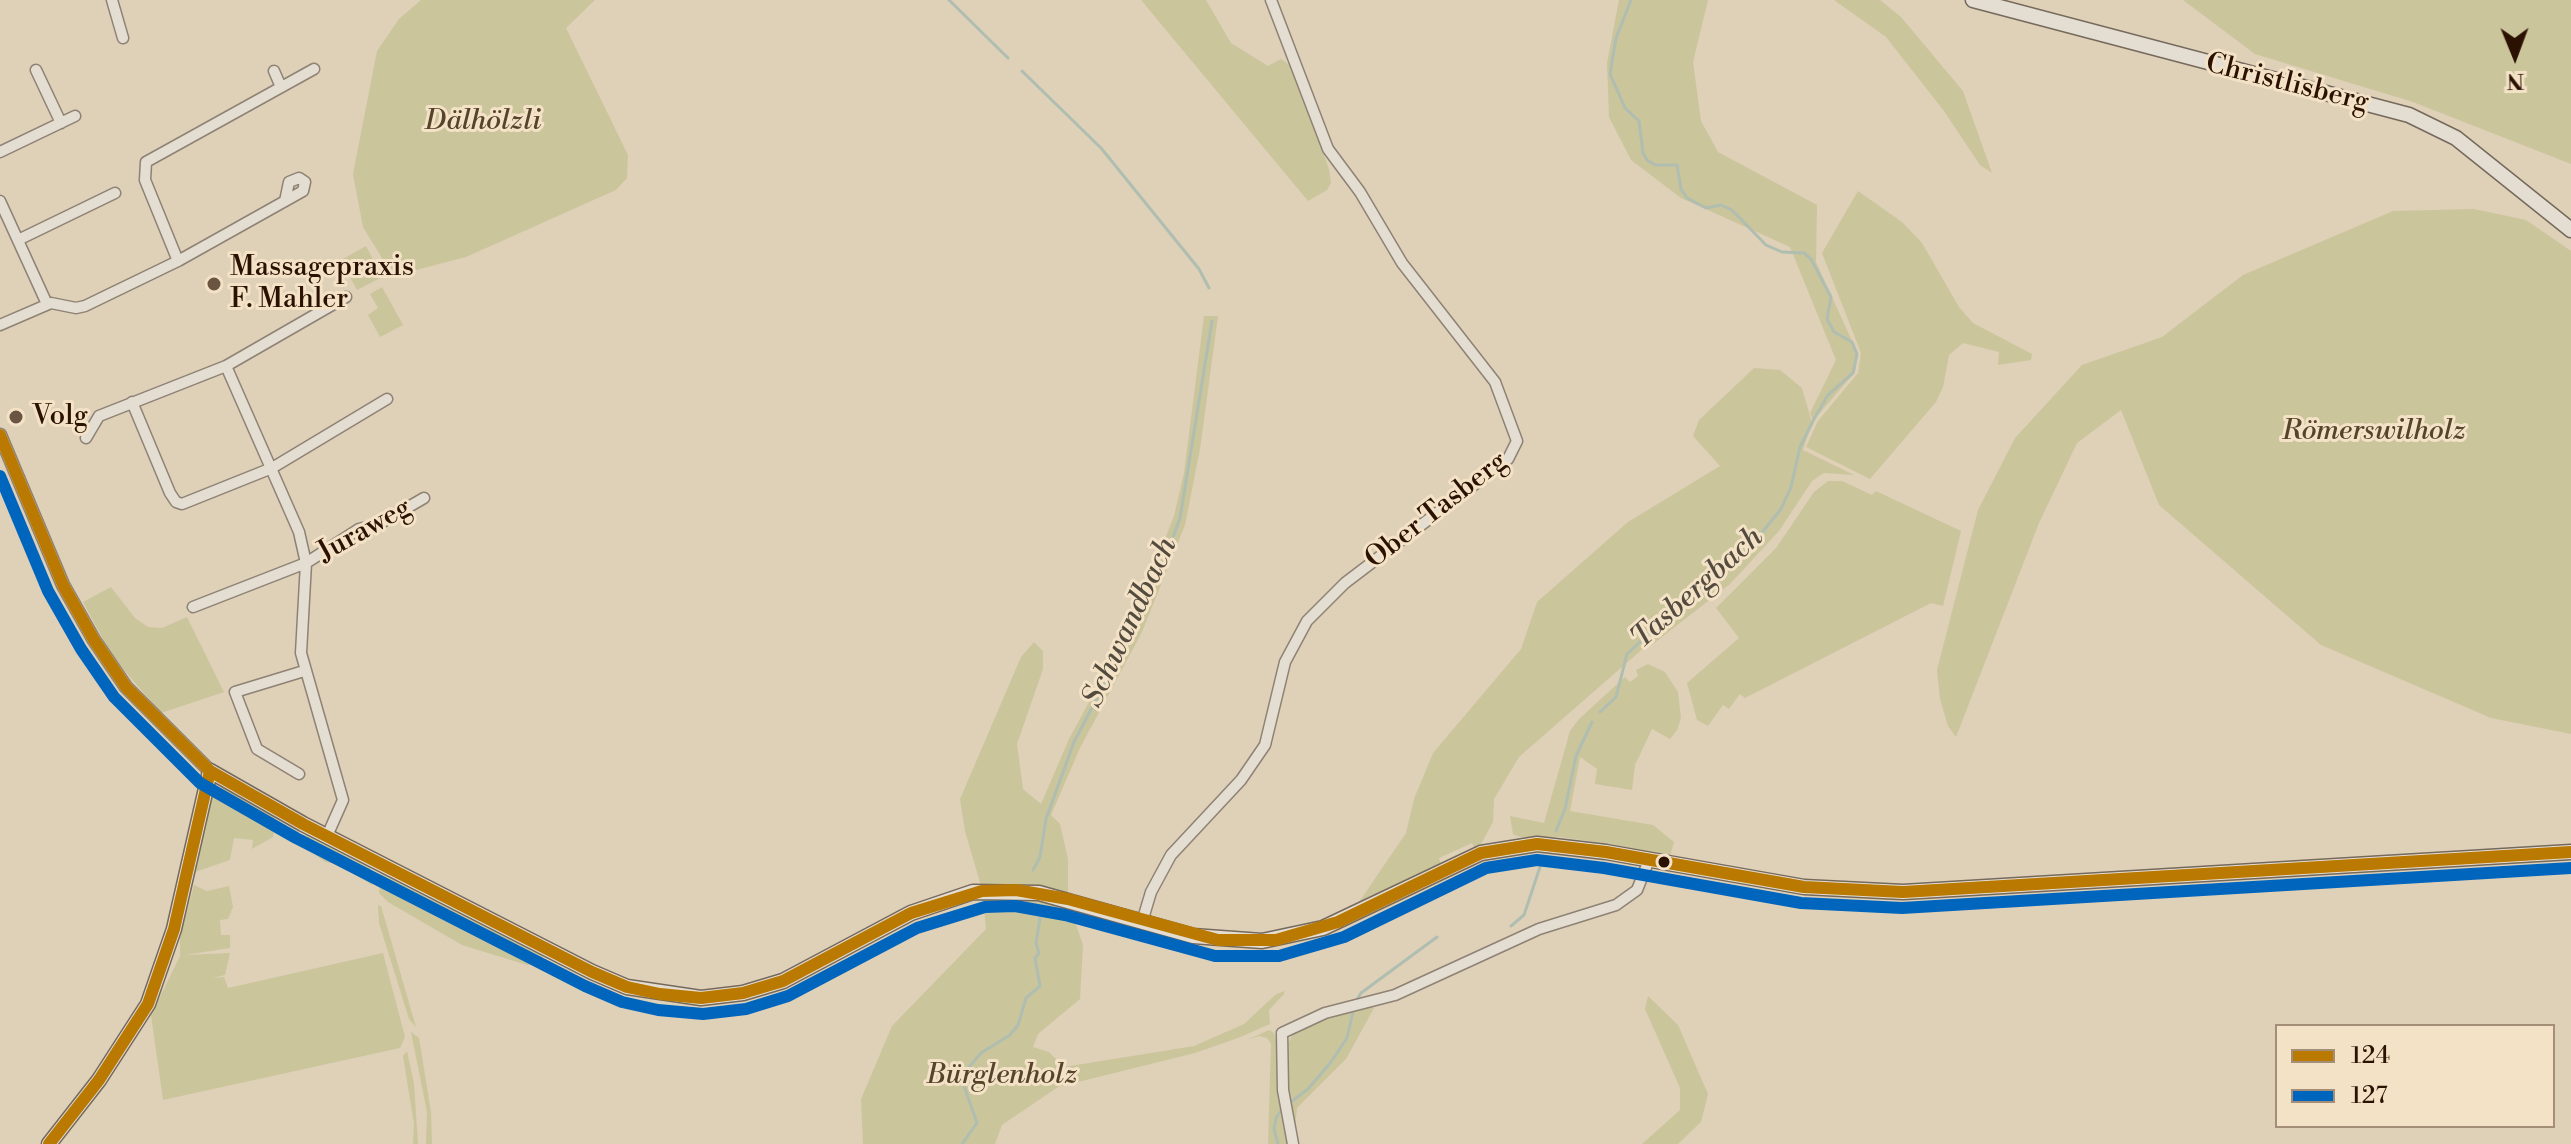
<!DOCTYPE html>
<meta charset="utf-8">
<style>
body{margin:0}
#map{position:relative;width:2571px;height:1144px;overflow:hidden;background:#dfd0b8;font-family:"Libre Bodoni",serif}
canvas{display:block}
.legend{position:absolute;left:2275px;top:1024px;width:280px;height:104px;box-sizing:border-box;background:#f4e2c7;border:2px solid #a48e78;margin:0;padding:10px 14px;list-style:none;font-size:24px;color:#2b1102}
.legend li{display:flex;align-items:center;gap:16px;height:40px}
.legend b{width:40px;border:2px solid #a48e78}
.north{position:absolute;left:2475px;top:16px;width:80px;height:80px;-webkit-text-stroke:6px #f4e2c7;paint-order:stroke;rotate:179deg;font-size:22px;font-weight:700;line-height:32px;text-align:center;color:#2b1102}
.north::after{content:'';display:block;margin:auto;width:28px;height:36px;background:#2b1102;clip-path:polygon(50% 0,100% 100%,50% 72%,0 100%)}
</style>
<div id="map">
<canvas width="2571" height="1144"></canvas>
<ul class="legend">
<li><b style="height:10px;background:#ba7901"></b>124</li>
<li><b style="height:10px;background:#0065bd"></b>127</li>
</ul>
<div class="north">N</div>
</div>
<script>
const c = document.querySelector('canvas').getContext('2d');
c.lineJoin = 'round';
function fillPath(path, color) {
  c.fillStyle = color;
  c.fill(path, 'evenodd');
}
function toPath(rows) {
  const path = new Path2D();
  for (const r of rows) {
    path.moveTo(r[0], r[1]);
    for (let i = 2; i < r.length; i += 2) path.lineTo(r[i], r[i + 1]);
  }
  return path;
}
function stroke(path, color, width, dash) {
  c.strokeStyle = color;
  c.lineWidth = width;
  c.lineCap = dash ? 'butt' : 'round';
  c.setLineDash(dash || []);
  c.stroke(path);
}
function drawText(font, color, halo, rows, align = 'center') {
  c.font = font + ' "Libre Bodoni",serif';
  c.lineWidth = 6;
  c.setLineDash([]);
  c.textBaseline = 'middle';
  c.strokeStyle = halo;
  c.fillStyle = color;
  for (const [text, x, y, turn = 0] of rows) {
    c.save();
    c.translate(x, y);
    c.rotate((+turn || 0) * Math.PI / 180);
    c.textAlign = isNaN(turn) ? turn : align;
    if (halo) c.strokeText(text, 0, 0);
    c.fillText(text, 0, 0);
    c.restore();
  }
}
const green = toPath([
 [421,0,595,0,566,28,628,155,627,178,616,190,466,257,393,276,363,227,353,174,377,51,399,19],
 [1141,0,1206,0,1231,43,1268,66,1281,59,1291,66,1329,169,1331,183,1327,190,1308,201],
 [1619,0,1708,0,1693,62,1701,121,1718,152,1817,205,1816,262,1858,354,1855,372,1813,421,1810,413,1836,360,1790,247,1681,198,1631,160,1609,117,1607,63],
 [1834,0,1880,0,1901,17,1963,91,1992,173,1980,165,1944,111,1886,37],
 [2183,0,2571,0,2571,164,2413,102,2255,54],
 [1858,191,1902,222,1922,243,1959,307,1973,323,2032,354,2031,360,1998,365,1999,352,1963,343,1949,355,1943,387,1936,402,1870,479,1806,447,1818,421,1858,373,1861,353,1822,253],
 [2474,209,2526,220,2571,251,2571,734,2491,718,2321,645,2159,505,2121,410,2077,443,2039,523,1956,737,1948,726,1940,699,1937,670,1978,510,2015,438,2082,365,2162,337,2243,275,2393,211],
 [366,246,382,277,357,290,341,260],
 [382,287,403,325,380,337,368,315,378,308,370,294],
 [1204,316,1218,316,1200,449,1185,525,1142,632,1080,748,1051,815,1060,824,1068,859,1068,893,1030,885,981,886,965,831,960,799,1021,657,1034,642,1043,651,1043,669,1017,744,1023,789,1041,804,1069,739,1132,623,1174,516,1184,473],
 [1754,368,1780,370,1802,388,1812,423,1803,450,1854,475,1824,473,1812,481,1779,531,1730,584,1649,647,1646,646,1519,757,1494,799,1493,822,1479,848,1475,850,1472,843,1439,858,1441,865,1355,908,1406,833,1414,799,1433,753,1521,649,1537,602,1628,522,1720,466,1693,436,1699,420],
 [1828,481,1842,481,1872,495,1876,491,1961,531,1943,606,1931,603,1745,698,1740,694,1729,709,1723,705,1708,726,1697,720,1687,683,1739,638,1716,608,1776,548,1814,492],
 [111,587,135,618,148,627,162,628,187,617,224,692,161,713,112,656,83,602],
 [1648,664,1665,672,1678,692,1681,718,1677,730,1670,739,1652,729,1635,765,1632,790,1595,784,1597,769,1580,757,1570,811,1653,825,1674,842,1670,856,1610,844,1559,837,1520,837,1513,834,1510,816,1544,823,1570,731,1579,719,1625,677,1630,682,1638,676,1636,670],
 [223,787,272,813,276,821,273,837,252,849,253,840,234,838,230,860,195,872,210,795],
 [311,834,370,865,372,885,338,864,325,862,297,841,296,837],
 [385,870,544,954,539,963,527,965,462,945,388,902,379,893,381,873],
 [194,885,207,891,229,886,233,907,228,919,220,920,221,935,230,935,230,948,185,955,230,953,225,975,212,978,224,977,228,988,383,953,405,1037,400,1048,163,1100,151,1015,180,956,180,937],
 [983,899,1032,899,1070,907,1083,945,1080,999,1038,1034,1033,1047,1049,1052,1064,1067,1194,1046,1244,1024,1275,995,1284,991,1284,994,1269,1010,1270,1024,1238,1038,1195,1053,1058,1087,1002,1125,995,1144,863,1144,861,1099,892,1026,986,929],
 [378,905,381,906,416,1027,409,1019,379,923],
 [1648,996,1678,1025,1708,1094,1701,1122,1678,1144,1642,1144,1680,1110,1680,1088,1645,1009],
 [1367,1006,1374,1008,1346,1059,1297,1108,1293,1144,1268,1144,1271,1044,1267,1038,1259,1036,1247,1040,1269,1030,1274,1033,1277,1044,1285,1048,1296,1029],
 [411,1032,419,1038,431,1112,432,1144,426,1144,427,1112],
 [407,1051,414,1084,418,1144,413,1144,414,1124,403,1056]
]);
const stream = toPath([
 [949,0,1008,58],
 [1022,71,1101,148,1199,269,1209,288],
 [1600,712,1616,697,1627,654,1653,630,1682,611,1706,580,1743,556,1781,509,1791,487,1800,447,1814,419,1828,395,1853,373,1857,354,1852,342,1834,332,1827,319,1831,297,1811,259,1804,253,1782,252,1766,245,1732,210,1721,205,1706,208,1687,198,1681,189,1677,165,1655,165,1647,160,1643,153,1639,121,1625,108,1610,74,1616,38,1631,0],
 [1556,831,1565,809,1576,756,1592,722],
 [1033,870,1040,857,1046,819,1074,742,1154,589,1180,518,1212,321],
 [1511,926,1524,915,1543,858],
 [1356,1001,1361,993,1437,937],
 [1288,1104,1308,1089,1331,1062,1347,1038,1354,1008],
 [962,1144,977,1123,963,1083,964,1073,981,1053,1010,1035,1018,1025,1026,998,1040,986,1035,958,1039,953,1036,943,1040,918],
 [1278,1144,1274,1129,1276,1118,1282,1109]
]);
const minor = toPath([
 [112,0,123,38],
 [36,70,61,123],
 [274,71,281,87],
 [0,152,75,116],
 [0,201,47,304],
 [18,240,115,193],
 [178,261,145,180,146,162,314,69],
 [0,325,51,303,76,308,85,306,178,261,303,191,305,182,299,178,289,182,285,201],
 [226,366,299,532,306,563,301,653,343,800,327,836],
 [132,402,170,493,176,502,182,504,272,468,387,399],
 [86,438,99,416,226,366,346,297],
 [193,607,306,563,359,529,379,524,424,498],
 [299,774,257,749,235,692,304,671],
 [1142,922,1151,892,1171,855,1241,780,1265,745,1285,662,1307,621,1345,583,1508,459,1517,441,1495,382,1402,263,1360,192,1328,149,1271,0],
 [1282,1033,1325,1013,1395,995,1539,929,1616,905,1637,890,1649,860],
 [1282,1033,1283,1090,1293,1144]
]);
const tertiary = toPath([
 [0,435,63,585,94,640,126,687,210,771]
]);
const secondary = toPath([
 [1973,0,2409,115,2456,138,2571,230],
 [49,1144,99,1080,148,1004,174,929,210,771,303,824,592,972,627,987,701,998,743,993,783,981,911,913,973,892,1039,893,1193,936,1262,941,1323,928,1481,853,1537,844,1606,852,1804,887,1903,892,2571,852]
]);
const bus1 = toPath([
 [0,435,63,585,94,640,126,687,210,771,303,824,592,972,627,987,660,994,701,998,743,993,783,981,911,913,982,891,1016,890,1068,899,1218,940,1276,940,1338,922,1481,853,1537,844,1606,852,1804,887,1903,892,2571,852],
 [49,1144,99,1080,148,1004,174,929,210,771]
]);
const bus2 = toPath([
 [0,476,48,591,81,649,114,697,200,783,296,838,585,986,622,1002,658,1010,703,1014,746,1009,788,996,917,928,985,907,1015,906,1065,915,1215,956,1279,956,1344,937,1486,868,1537,860,1604,868,1801,903,1902,908,2571,868]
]);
const markers = [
 [214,284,8,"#6a5442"],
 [16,417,8,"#6a5442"],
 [1664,862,7,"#2b1102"]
];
const streetNames = [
 ["Christlisberg",2287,84,14],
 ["Ober Tasberg",1437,511,-38],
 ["Juraweg",365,531,-29]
];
const parkNames = [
 ["Dälhölzli",483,122],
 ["Römerswilholz",2374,432],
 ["Bürglenholz",1002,1076]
];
const poiNames = [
 ["Massagepraxis",230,268],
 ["F. Mahler",230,300],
 ["Volg",32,417]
];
const waterNames = [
 ["Tasbergbach",1698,589,-42],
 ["Schwandbach",1131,623,-65]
];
fillPath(green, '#cbc59c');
stroke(stream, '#afbeb0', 3);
stroke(minor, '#8e8274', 13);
stroke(tertiary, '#8e8274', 15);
stroke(secondary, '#75695b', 17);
stroke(minor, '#e4ddd2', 10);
stroke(tertiary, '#e4ddd2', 12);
stroke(secondary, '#e4ddd2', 14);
stroke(bus1, '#ba7901', 12);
stroke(bus2, '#0065bd', 12);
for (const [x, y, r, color] of markers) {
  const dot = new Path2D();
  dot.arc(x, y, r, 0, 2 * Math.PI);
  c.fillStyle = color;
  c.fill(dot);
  stroke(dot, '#f4e2c7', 3);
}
drawText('28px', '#2b1102', '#f4e2c7', streetNames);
drawText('italic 28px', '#56442a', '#f4e2c7', parkNames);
drawText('28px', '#2b1102', '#f4e2c7', poiNames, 'left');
drawText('italic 30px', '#524b3e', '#f4e2c7', waterNames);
</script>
